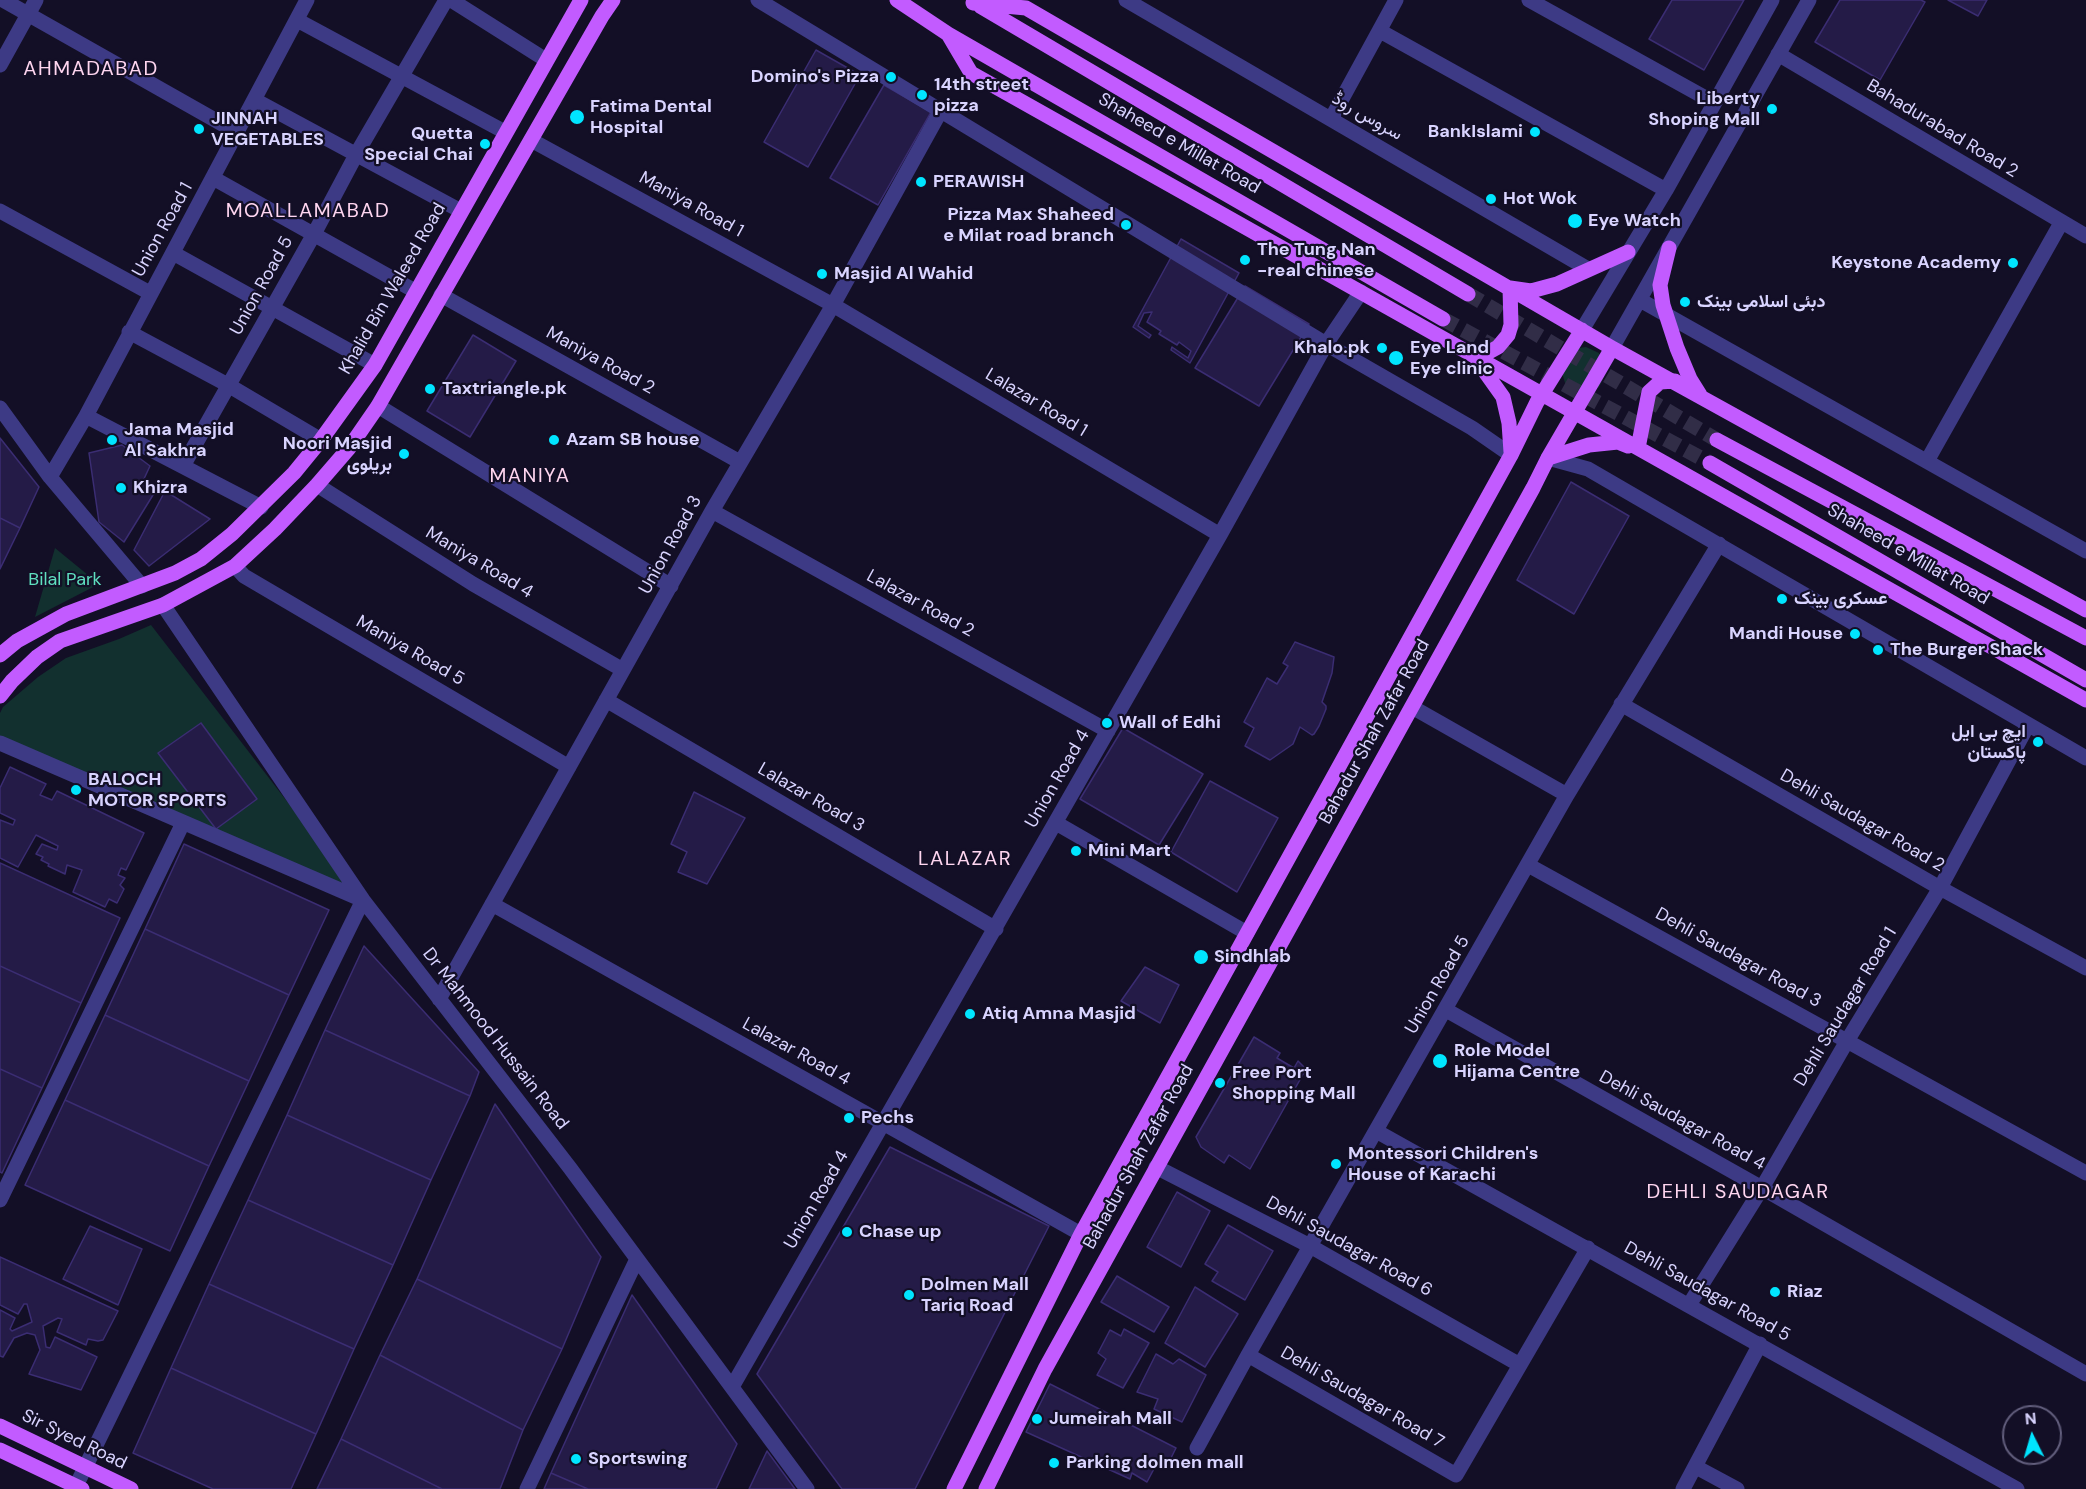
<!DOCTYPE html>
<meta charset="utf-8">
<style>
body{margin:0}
#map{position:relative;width:2086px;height:1489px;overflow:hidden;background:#130f26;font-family:"DM Sans",sans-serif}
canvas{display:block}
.north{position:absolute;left:2002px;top:1405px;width:60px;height:60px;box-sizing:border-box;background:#130f26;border:2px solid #625e7d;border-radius:50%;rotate:355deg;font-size:16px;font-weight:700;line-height:24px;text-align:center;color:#d9d4ff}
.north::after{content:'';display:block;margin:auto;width:21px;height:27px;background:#00e5ff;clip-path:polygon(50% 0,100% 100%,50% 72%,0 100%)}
</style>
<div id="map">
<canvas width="2086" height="1489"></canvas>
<div class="north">N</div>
</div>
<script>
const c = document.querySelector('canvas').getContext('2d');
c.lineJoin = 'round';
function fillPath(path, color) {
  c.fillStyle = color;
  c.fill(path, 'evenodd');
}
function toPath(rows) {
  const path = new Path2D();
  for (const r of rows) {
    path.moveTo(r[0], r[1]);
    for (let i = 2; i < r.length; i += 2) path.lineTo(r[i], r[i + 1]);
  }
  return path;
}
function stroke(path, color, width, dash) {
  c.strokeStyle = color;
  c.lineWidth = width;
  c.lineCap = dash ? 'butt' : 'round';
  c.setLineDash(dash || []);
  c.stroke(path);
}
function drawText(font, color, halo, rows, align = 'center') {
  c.font = font + ' "DM Sans",Vazirmatn,sans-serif';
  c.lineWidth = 4.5;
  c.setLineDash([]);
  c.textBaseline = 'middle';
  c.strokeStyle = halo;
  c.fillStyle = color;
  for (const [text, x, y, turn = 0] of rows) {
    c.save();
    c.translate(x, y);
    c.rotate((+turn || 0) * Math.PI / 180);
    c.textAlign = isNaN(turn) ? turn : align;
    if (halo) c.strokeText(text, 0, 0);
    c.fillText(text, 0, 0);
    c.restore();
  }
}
const green = toPath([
 [1586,347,1599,353,1606,366,1606,373,1599,387,1593,391,1578,391,1565,383,1561,369,1579,348],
 [55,548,99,584,35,617],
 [151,625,363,900,0,745,0,713,3,707,38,677,66,658,119,639]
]);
const building = toPath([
 [1672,0,1744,0,1704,70,1649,39,1672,0],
 [1840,0,1921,0,1925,2,1880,80,1815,42,1840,0],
 [1948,0,1987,0,1978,16,1948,0],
 [816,50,860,75,808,167,764,142,816,50],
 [884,85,931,112,878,205,830,178,884,85],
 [1181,239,1239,273,1190,363,1171,350,1172,347,1188,358,1191,351,1179,342,1177,345,1159,334,1161,331,1147,322,1152,312,1144,313,1138,326,1151,335,1149,338,1133,327,1181,239],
 [1245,286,1309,324,1259,406,1195,368,1245,286],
 [473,335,516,361,470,437,427,411,473,335],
 [0,438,39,487,20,528,0,518,0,438],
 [122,445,150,466,143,481,153,495,124,542,99,522,89,453,122,445],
 [1571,482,1629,516,1574,614,1517,580,1571,482],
 [165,491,210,519,149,566,134,550,165,491],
 [0,518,20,528,0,569,0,518],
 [1295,642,1334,657,1332,673,1322,702,1326,706,1326,709,1319,726,1314,734,1312,735,1300,727,1293,744,1270,760,1245,746,1254,728,1244,722,1267,678,1277,684,1288,666,1283,663,1295,642],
 [201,723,257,799,216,829,158,753,201,723],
 [1123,728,1203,774,1159,845,1080,799,1123,728],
 [10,767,46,784,40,795,52,800,57,791,144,833,126,870,121,868,118,875,125,878,120,885,124,889,117,903,109,899,105,907,73,892,82,870,67,865,65,874,48,866,49,864,41,860,43,857,36,854,42,844,57,850,58,846,36,835,18,867,0,858,0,820,13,825,15,820,0,813,0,788,10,767],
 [1210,781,1278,818,1237,892,1171,852,1210,781],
 [694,792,745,818,707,884,678,872,687,852,671,844,694,792],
 [184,844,329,910,289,995,145,929,184,844],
 [0,863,120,918,81,1003,0,966,0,863],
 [145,929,289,995,249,1081,105,1015,145,929],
 [364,946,479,1072,470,1096,325,1030,364,946],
 [0,966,81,1003,42,1088,0,1069,0,966],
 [1145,967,1179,985,1160,1023,1121,1001,1145,967],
 [105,1015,249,1081,209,1166,65,1100,105,1015],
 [325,1030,470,1096,431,1180,287,1115,325,1030],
 [1254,1037,1280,1053,1277,1058,1282,1061,1294,1068,1298,1061,1306,1069,1250,1169,1229,1155,1224,1163,1201,1147,1196,1137,1254,1037],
 [0,1069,42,1088,2,1173,0,1172,0,1069],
 [65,1100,209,1166,170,1251,25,1185,65,1100],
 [495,1104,601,1257,562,1349,417,1279,495,1104],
 [287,1115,431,1180,393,1265,248,1200,287,1115],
 [890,1147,1049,1226,915,1489,842,1489,757,1374,890,1147],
 [1177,1192,1210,1211,1181,1267,1147,1247,1177,1192],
 [248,1200,393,1265,354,1349,209,1284,248,1200],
 [1228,1225,1273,1251,1245,1300,1212,1281,1218,1272,1205,1264,1228,1225],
 [90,1226,142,1249,118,1305,63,1279,90,1226],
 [0,1257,118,1311,103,1340,98,1341,88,1339,86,1345,57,1332,62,1319,58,1318,43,1326,46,1347,50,1348,55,1337,97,1357,81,1390,29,1374,40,1350,35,1335,27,1333,14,1338,3,1357,0,1356,0,1310,15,1318,10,1329,12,1331,32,1322,27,1304,24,1304,18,1314,0,1305,0,1257],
 [1117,1276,1169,1307,1154,1332,1101,1302,1117,1276],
 [417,1279,562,1349,523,1430,380,1355,417,1279],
 [209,1284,354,1349,316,1434,171,1368,209,1284],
 [1195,1287,1238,1314,1205,1367,1165,1343,1195,1287],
 [632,1295,737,1444,716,1489,588,1489,551,1473,632,1295],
 [1124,1329,1149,1343,1123,1388,1097,1375,1106,1359,1098,1353,1110,1330,1121,1336,1124,1329],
 [1156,1354,1173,1364,1179,1359,1206,1375,1182,1422,1154,1409,1158,1399,1137,1392,1156,1354],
 [380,1355,523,1430,500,1489,442,1489,341,1439,380,1355],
 [171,1368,316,1434,291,1489,213,1489,133,1453,171,1368],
 [1050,1384,1176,1448,1166,1468,1156,1465,1147,1482,1132,1473,1130,1479,1026,1432,1050,1384],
 [341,1439,442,1489,317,1489,341,1439],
 [767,1451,795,1489,749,1489,767,1451],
 [551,1473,588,1489,544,1489,551,1473]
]);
const majorTunnel = toPath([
 [1468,294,1717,440],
 [1443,319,1710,463]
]);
const minor = toPath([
 [3,0,238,133],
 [451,0,546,60],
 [758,0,1326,344,1472,428,1511,455],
 [1126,0,1588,269],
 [1529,0,1713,102],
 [297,20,505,132],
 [1380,31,1666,190],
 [1778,54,2086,236],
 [0,65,36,0],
 [255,100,461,211],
 [1331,119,1396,0],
 [531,140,833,305,1220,535],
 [213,178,415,291],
 [0,211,150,293],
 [173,253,375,365],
 [441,295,740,462],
 [1640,300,2086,551],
 [1582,330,1666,190,1772,0],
 [129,332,228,385,321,440],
 [1612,348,1809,0],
 [378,406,671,586],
 [0,408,50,477,142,586],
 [86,416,261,507],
 [1548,458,1588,469,2086,758],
 [1927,461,2061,223],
 [183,466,314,234,357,153,446,0],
 [50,477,86,416,307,0],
 [317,485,473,584,623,670],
 [712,511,1108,731],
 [235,566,244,576,569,767],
 [163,605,363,900,570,1168,807,1489],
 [606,700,996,929],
 [1621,704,1940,888,2086,968],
 [1412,707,1567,795],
 [0,743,363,900,76,1486],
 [1056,823,1247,933],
 [1528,865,2086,1173],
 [492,904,1081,1234],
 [439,999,712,511,833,305,940,112],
 [1446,1010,1762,1188,2086,1374],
 [1376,1131,2017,1489],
 [1156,1167,1310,1246,1520,1365],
 [0,1200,183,823],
 [1689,1305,1762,1188,1847,1041,1940,888,2028,725],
 [1248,1355,1456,1475,1588,1248],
 [732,1387,1220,535,1326,344,1361,292],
 [1197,1448,1248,1355,1567,795,1719,544],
 [1696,1467,1737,1489],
 [527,1489,637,1259],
 [1683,1489,1760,1344]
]);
const major = toPath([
 [897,0,948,34,1443,319],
 [973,3,1026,8,1612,348,2086,610],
 [980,6,1468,294],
 [948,34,971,73,2086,700],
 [1669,248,1660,285,1663,305,1677,348,1690,379,1700,395],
 [1478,358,1498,347,1508,335,1511,325,1510,288,1531,291,1557,284,1628,252],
 [1478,362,1503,397,1509,423,1511,452],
 [1717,440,2086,638],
 [1638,448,1649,392,1660,382,1675,381],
 [1548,458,1589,445,1618,442,1628,446],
 [1710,463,2086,680],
 [0,655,17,641,66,614,175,573,201,559,232,534,294,473,321,440,375,365,581,0],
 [0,696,12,681,37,657,60,641,163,605,235,566,275,529,317,485,349,448,378,406,602,16,613,0],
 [0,1426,131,1489],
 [0,1450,82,1489],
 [954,1489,1081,1234,1511,455,1537,402,1582,330],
 [986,1489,1045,1369,1533,488,1548,458,1612,348]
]);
const markers = [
 [891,77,6,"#00e5ff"],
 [922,95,6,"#00e5ff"],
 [1772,109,6,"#00e5ff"],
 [577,117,8,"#00e5ff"],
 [199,129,6,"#00e5ff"],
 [1535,132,6,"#00e5ff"],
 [485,144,6,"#00e5ff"],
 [921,182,6,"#00e5ff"],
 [1491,199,6,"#00e5ff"],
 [1575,221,8,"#00e5ff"],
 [1126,225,6,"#00e5ff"],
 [1245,260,6,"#00e5ff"],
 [2013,263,6,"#00e5ff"],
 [822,274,6,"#00e5ff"],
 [1685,302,6,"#00e5ff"],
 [1382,348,6,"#00e5ff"],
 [1396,358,8,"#00e5ff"],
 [430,389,6,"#00e5ff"],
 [112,440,6,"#00e5ff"],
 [554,440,6,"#00e5ff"],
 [404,454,6,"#00e5ff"],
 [121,488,6,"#00e5ff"],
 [1782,599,6,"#00e5ff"],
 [1855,634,6,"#00e5ff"],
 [1878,650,6,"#00e5ff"],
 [1107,723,6,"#00e5ff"],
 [2038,742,6,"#00e5ff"],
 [76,790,6,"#00e5ff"],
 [1076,851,6,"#00e5ff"],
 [1201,957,8,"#00e5ff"],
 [970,1014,6,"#00e5ff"],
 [1440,1061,8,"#00e5ff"],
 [1220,1083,6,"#00e5ff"],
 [849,1118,6,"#00e5ff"],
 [1336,1164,6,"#00e5ff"],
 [847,1232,6,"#00e5ff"],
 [1775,1292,6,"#00e5ff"],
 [909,1295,6,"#00e5ff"],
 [1037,1419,6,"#00e5ff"],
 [576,1459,6,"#00e5ff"],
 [1054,1463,6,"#00e5ff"]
];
const poiNames = [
 ["Domino's Pizza",879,77,"right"],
 ["14th street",934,85],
 ["pizza",934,106],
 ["Liberty",1760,99,"right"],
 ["Shoping Mall",1760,120,"right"],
 ["Fatima Dental",590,107],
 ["Hospital",590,128],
 ["JINNAH",211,119],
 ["VEGETABLES",211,140],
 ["BankIslami",1523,132,"right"],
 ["Quetta",473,134,"right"],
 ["Special Chai",473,155,"right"],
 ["PERAWISH",933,182],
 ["Hot Wok",1503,199],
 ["Pizza Max Shaheed",1114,215,"right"],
 ["e Milat road branch",1114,236,"right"],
 ["Eye Watch",1588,221],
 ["The Tung Nan",1257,250],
 ["-real chinese",1257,271],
 ["Keystone Academy",2001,263,"right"],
 ["Masjid Al Wahid",834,274],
 ["دبئی اسلامی بینک",1697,302],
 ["Khalo.pk",1370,348,"right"],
 ["Eye Land",1410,348],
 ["Eye clinic",1410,369],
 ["Taxtriangle.pk",442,389],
 ["Jama Masjid",124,430],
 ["Al Sakhra",124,451],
 ["Azam SB house",566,440],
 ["Noori Masjid",392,444,"right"],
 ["بریلوی",392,465,"right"],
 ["Khizra",133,488],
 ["عسکری بینک",1794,599],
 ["Mandi House",1843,634,"right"],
 ["The Burger Shack",1890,650],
 ["Wall of Edhi",1119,723],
 ["ایچ بی ایل",2026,732,"right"],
 ["پاکستان",2026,753,"right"],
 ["BALOCH",88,780],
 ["MOTOR SPORTS",88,801],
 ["Mini Mart",1088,851],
 ["Sindhlab",1214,957],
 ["Atiq Amna Masjid",982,1014],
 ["Role Model",1454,1051],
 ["Hijama Centre",1454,1072],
 ["Free Port",1232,1073],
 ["Shopping Mall",1232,1094],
 ["Pechs",861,1118],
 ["Montessori Children's",1348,1154],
 ["House of Karachi",1348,1175],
 ["Chase up",859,1232],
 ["Dolmen Mall",921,1285],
 ["Tariq Road",921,1306],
 ["Riaz",1787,1292],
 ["Jumeirah Mall",1049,1419],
 ["Sportswing",588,1459],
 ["Parking dolmen mall",1066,1463]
];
const streetNames = [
 ["سروس روڈ",1367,117,30],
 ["Bahadurabad Road 2",1942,129,31],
 ["Shaheed e Millat Road",1179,144,30],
 ["Maniya Road 1",691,205,29],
 ["Union Road 1",163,230,-61],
 ["Union Road 5",262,286,-61],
 ["Khalid Bin Waleed Road",393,289,-60],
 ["Maniya Road 2",600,361,29],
 ["Lalazar Road 1",1036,403,31],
 ["Union Road 3",671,545,-61],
 ["Shaheed e Millat Road",1908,555,30],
 ["Maniya Road 4",479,563,31],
 ["Lalazar Road 2",920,604,29],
 ["Maniya Road 5",410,651,30],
 ["Bahadur Shah Zafar Road",1375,732,-61],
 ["Union Road 4",1058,779,-60],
 ["Lalazar Road 3",811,798,30],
 ["Dehli Saudagar Road 2",1862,821,30],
 ["Dehli Saudagar Road 3",1738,958,29],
 ["Union Road 5",1438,985,-60],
 ["Dehli Saudagar Road 1",1846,1007,-59],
 ["Dr Mahmood Hussain Road",495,1039,52],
 ["Lalazar Road 4",796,1052,29],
 ["Dehli Saudagar Road 4",1682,1121,29],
 ["Bahadur Shah Zafar Road",1139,1157,-61],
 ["Union Road 4",817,1200,-60],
 ["Dehli Saudagar Road 6",1349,1247,29],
 ["Dehli Saudagar Road 5",1707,1292,29],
 ["Dehli Saudagar Road 7",1362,1398,30],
 ["Sir Syed Road",74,1440,26]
];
const parkNames = [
 ["Bilal Park",65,580]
];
const neighbourhoodNames = [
 ["AHMADABAD",91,70],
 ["MOALLAMABAD",308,212],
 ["MANIYA",530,477],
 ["LALAZAR",965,860],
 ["DEHLI SAUDAGAR",1738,1193]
];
fillPath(green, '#12302f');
fillPath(building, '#241b47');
stroke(building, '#3b2d73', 1.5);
stroke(majorTunnel, '#312d47', 15, [15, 8]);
stroke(minor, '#3d3a85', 15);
stroke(major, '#c25bff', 15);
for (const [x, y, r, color] of markers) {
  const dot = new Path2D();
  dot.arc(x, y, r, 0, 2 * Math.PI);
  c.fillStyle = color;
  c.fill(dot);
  stroke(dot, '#130f26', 2);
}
drawText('bold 18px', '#d9d4ff', '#130f26', poiNames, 'left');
drawText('18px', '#d9d4ff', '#130f26', streetNames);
drawText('18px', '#5fe0c0', '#130f26', parkNames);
c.letterSpacing = '1.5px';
drawText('20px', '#ffd6f0', '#130f26', neighbourhoodNames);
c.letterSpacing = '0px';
</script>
